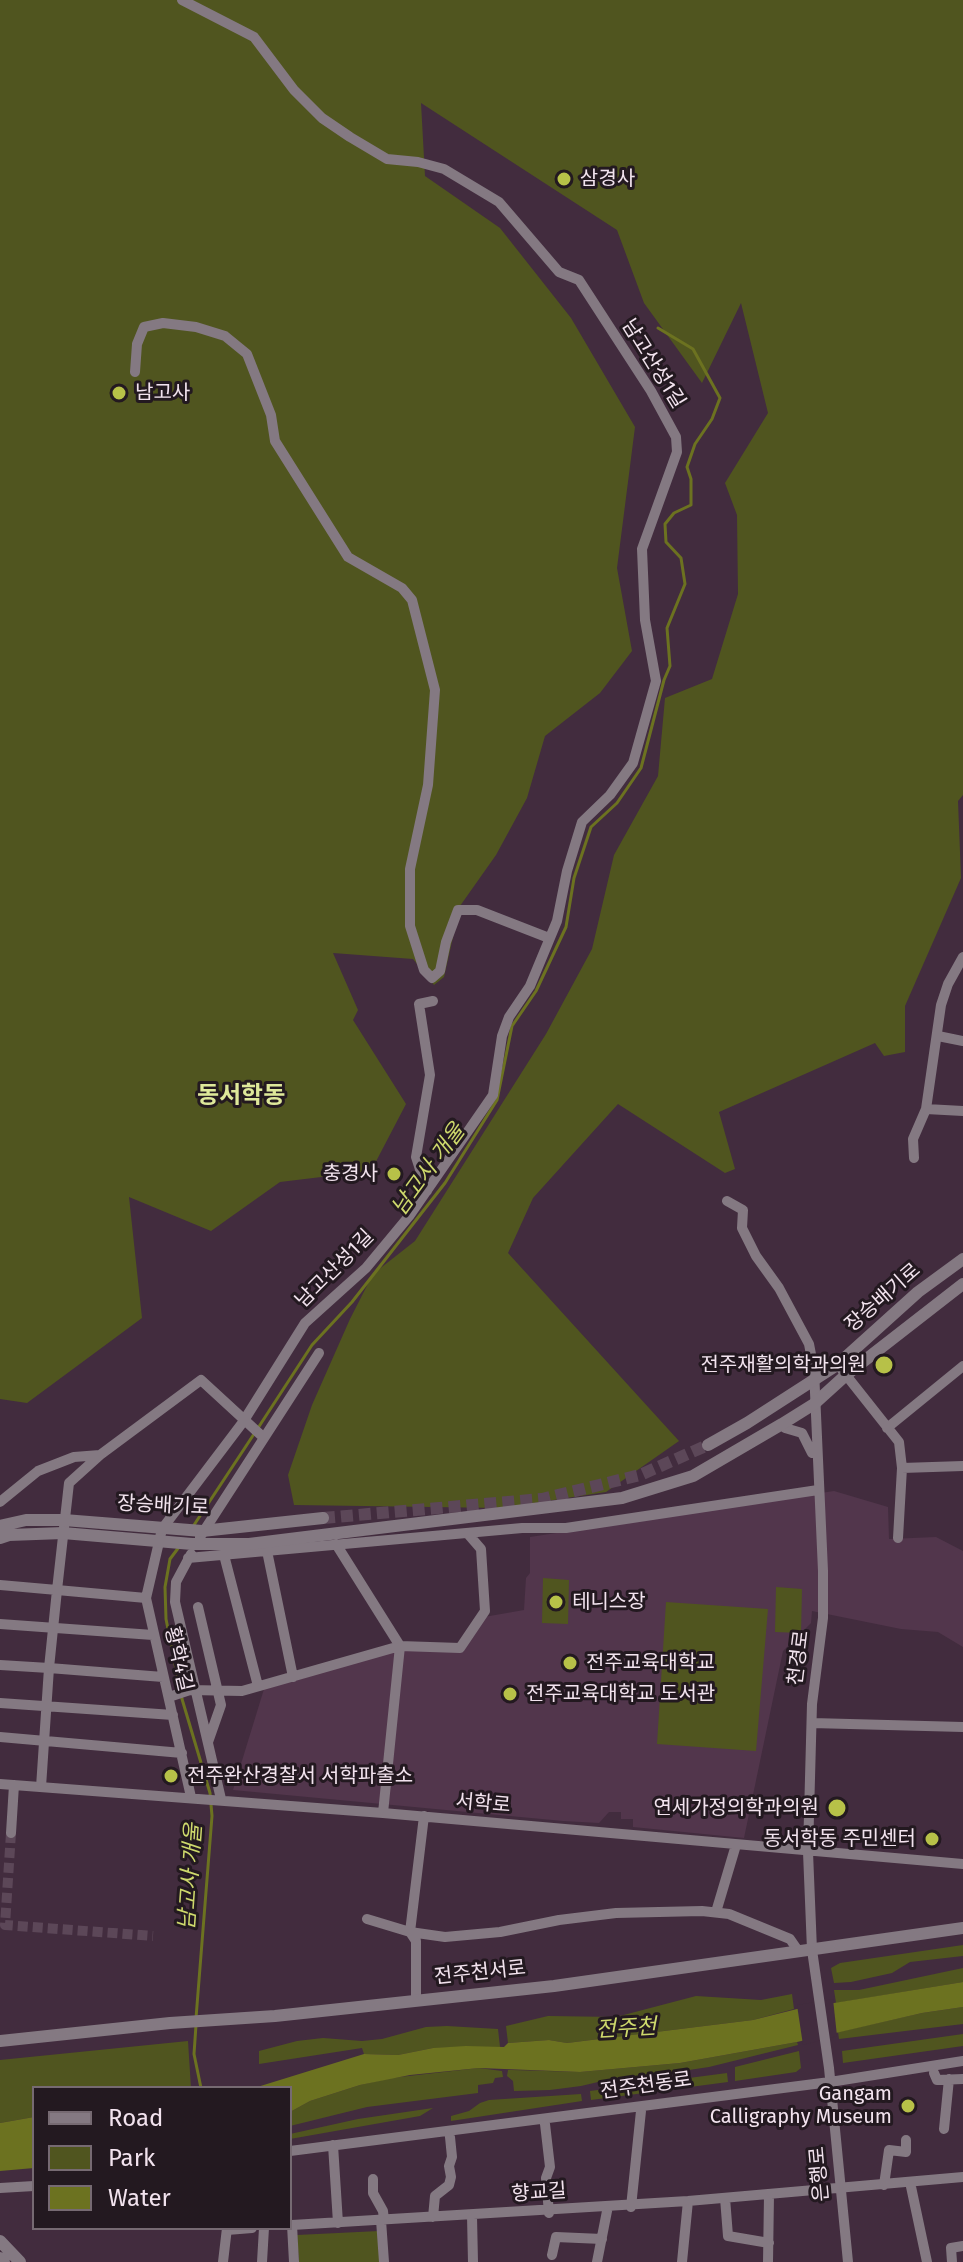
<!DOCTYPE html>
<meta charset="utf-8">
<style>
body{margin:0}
#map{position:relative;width:963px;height:2262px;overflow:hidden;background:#422c3e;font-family:"Fira Sans",sans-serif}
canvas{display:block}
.legend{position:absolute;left:32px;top:2086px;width:260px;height:144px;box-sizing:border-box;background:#231920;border:2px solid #766a72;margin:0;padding:10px 14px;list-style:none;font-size:24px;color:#f2e3ee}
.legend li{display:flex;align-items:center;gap:16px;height:40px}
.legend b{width:40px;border:2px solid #766a72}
</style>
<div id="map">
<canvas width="963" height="2262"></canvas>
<ul class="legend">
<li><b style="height:10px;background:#847982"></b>Road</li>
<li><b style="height:22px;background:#50551f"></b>Park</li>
<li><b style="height:22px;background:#6c7220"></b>Water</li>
</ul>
</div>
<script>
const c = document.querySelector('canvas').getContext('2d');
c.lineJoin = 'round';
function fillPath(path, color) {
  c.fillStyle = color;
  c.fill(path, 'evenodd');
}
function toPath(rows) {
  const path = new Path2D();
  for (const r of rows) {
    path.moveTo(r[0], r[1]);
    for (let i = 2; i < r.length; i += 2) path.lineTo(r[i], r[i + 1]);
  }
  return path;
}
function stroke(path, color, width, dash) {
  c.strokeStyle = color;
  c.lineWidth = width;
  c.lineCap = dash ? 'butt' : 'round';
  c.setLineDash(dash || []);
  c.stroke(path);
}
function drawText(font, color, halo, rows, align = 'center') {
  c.font = font + ' "Fira Sans","Noto Sans KR",sans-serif';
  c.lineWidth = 6;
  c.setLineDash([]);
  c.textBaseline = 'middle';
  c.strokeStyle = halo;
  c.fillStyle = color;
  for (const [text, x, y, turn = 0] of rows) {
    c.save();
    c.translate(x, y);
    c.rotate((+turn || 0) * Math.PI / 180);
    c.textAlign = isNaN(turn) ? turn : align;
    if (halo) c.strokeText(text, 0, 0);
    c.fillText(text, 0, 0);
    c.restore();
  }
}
const built = toPath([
 [834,1491,888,1507,889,1539,936,1537,963,1551,963,1647,938,1632,901,1629,812,1611,811,1623,783,1651,744,1838,633,1827,633,1819,621,1819,621,1812,609,1812,599,1823,563,1821,233,1790,264,1689,406,1648,462,1651,484,1617,524,1610,526,1578,530,1573,530,1537]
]);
const green = toPath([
 [0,0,963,0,963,795,958,801,961,878,905,1006,905,1052,884,1056,875,1043,719,1112,735,1169,725,1173,618,1104,533,1198,508,1253,679,1441,606,1492,501,1508,294,1505,288,1475,312,1405,350,1319,373,1274,415,1241,546,1034,592,949,614,855,658,776,665,698,712,679,738,594,737,515,725,483,768,413,741,303,702,383,644,303,617,230,421,103,425,176,500,228,571,318,635,427,617,568,632,651,600,693,545,736,527,798,496,855,460,906,444,977,434,985,413,959,333,953,358,1010,353,1020,406,1104,371,1171,280,1182,211,1231,129,1197,142,1318,27,1403,0,1399],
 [543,1578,569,1580,568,1624,542,1623],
 [776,1587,802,1589,801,1633,775,1632],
 [666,1602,768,1609,756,1751,657,1744],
 [963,1945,963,1956,910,1962,892,1973,851,1982,834,1983,831,1968,840,1963],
 [963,1968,963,1982,836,2003,834,1990,859,1990],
 [792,1994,794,2009,753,2020,567,2043,549,2040,508,2043,506,2026,548,2016,616,2017,696,1996,761,2000],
 [963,2007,963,2024,839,2039,838,2032,922,2013],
 [447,2026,498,2029,500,2047,433,2048,398,2055,364,2054,362,2048,259,2064,259,2051,297,2041,323,2038,362,2041,382,2039,426,2027],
 [963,2034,963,2046,843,2063,842,2051],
 [188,2041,191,2088,34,2088,34,2117,0,2123,0,2060],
 [797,2042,798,2045,709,2067,635,2078,615,2078,581,2086,550,2090,514,2091,513,2081,507,2076,508,2070,512,2070,580,2072,680,2063],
 [799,2051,801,2068,796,2072,735,2081,735,2067],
 [479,2068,502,2071,503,2077,495,2078,493,2083,478,2085,478,2093,367,2107,290,2126,290,2112,310,2101,360,2085,391,2078],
 [727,2073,728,2082,591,2100,590,2091],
 [581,2094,582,2101,451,2121,451,2116,469,2111,480,2103,489,2100],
 [433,2108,420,2116,290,2139,290,2134,358,2119],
 [379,2231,381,2262,299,2262,297,2235]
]);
const water = toPath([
 [963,1982,963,2007,922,2013,797,2042,680,2063,580,2072,479,2068,410,2075,360,2085,310,2101,290,2112,290,2088,254,2088,364,2054,398,2055,433,2048,466,2046,504,2047,508,2043,549,2040,567,2043,753,2020,797,2009],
 [34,2117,34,2168,0,2171,0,2123]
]);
const pier = toPath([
 [833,1999,837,2036,803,2045,797,2005]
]);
const stream = toPath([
 [258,1428,312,1345,352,1302,445,1183,497,1100,512,1026,536,991,566,927,574,878,591,827,617,803,641,768,664,680,670,666,667,628,685,584,681,558,666,542,665,524,674,513,691,505,691,479,687,467,695,444,712,419,720,398,693,349,658,328],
 [192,1528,254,1434],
 [179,1547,170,1559,165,1587,166,1619,182,1699,210,1793,212,1816,196,2018],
 [196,2025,194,2054,201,2088]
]);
const minorTunnel = toPath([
 [11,1833,5,1925,153,1936]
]);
const tertiaryTunnel = toPath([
 [323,1518,542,1499,640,1475,708,1445]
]);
const minor = toPath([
 [182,0,254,37,294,90,322,118,350,137,387,159,418,162,444,169,499,202,559,272,579,280,651,391,676,437,677,452,642,549,645,620,656,681,633,763,610,795,582,822,567,871,557,921,530,986,509,1017,502,1036,493,1095,410,1215,366,1268,305,1323,243,1422,162,1529,146,1598,191,1797],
 [135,372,137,344,144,327,163,323,196,327,225,336,247,354,271,415,275,441,348,557,402,588,412,600,435,690,428,785,410,869,410,926,424,970,432,978,440,971,446,942,458,910,477,910,549,938],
 [938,1036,963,1041],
 [926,1109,941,1005,948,984,963,957],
 [914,1158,913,1139,926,1109,963,1111],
 [427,1191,416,1157,430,1075,419,1004,433,1001],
 [727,1201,743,1210,742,1228,756,1256,779,1288,809,1344,814,1370,823,1571,823,1618,812,1704,808,1852,812,1950,829,2068,848,2262],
 [842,1370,899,1442,902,1468],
 [782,1424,785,1428,802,1433,812,1453],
 [887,1428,963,1366],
 [100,1455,201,1380,263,1437],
 [0,1502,38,1471,74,1457,100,1455,69,1483,57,1590,146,1598],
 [200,1537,319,1353],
 [898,1538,902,1468,963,1466],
 [336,1544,400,1646,383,1813],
 [267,1551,293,1677],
 [191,1554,176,1582,175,1602,221,1799],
 [224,1555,258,1686],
 [188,1558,522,1528,566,1528,818,1490],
 [0,1585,57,1590,49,1668,163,1677],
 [198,1607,221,1705,208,1742],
 [0,1624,153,1635],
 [0,1665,49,1668,41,1787],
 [169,1697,190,1690,242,1691,400,1646,460,1648,485,1611,481,1549,468,1534],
 [0,1703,173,1715],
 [812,1723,963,1727],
 [0,1737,182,1753],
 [0,1784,383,1813,963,1864],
 [11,1833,14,1785],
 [716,1912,736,1845],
 [367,1919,410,1932,445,1937,500,1932,559,1920,616,1913,702,1911,729,1914,790,1939,799,1952],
 [416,2001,416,1941,410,1932,424,1816],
 [934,2073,937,2080,963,2079],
 [545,2124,550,2167,546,2178,549,2213],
 [944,2129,949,2079],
 [333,2145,338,2223],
 [290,2151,830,2082,963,2061],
 [373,2179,373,2193,383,2211,384,2220],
 [910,2182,927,2262],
 [884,2185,889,2150,906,2152,906,2140],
 [0,2188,34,2186],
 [725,2198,728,2236,769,2243],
 [631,2207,641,2111],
 [472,2216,473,2262],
 [433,2217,435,2196,449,2185,451,2177,449,2166,452,2157,450,2137],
 [381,2220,384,2262],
 [227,2230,252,2228],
 [552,2255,556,2237,602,2239],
 [223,2262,227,2228],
 [262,2262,264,2228],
 [294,2262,292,2225,688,2201,963,2177],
 [597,2262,608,2206],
 [682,2262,688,2201],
 [768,2262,769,2195],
 [952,2262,951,2248,963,2246]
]);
const tertiary = toPath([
 [708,1445,747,1423,837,1365,918,1292,963,1259],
 [0,1526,26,1520,64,1520,202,1531,323,1518],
 [0,1538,9,1535,63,1533,192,1544,249,1544,622,1498,693,1476,782,1424,814,1404,846,1375,963,1284],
 [0,2041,170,2023,275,2016,554,1986,963,1928],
 [0,2241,20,2262],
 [0,2258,4,2262]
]);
const markers = [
 [564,179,8,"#b7c148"],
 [119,393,8,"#b7c148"],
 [394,1174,8,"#b7c148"],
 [884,1365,10,"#b7c148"],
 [556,1602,8,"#b7c148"],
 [570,1663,8,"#b7c148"],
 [510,1694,8,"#b7c148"],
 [171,1776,8,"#b7c148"],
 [837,1808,10,"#b7c148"],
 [932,1839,8,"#b7c148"],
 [908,2106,8,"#b7c148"]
];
const poiNames = [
 ["삼경사",580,179],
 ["남고사",135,393],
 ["충경사",378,1174,"right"],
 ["전주재활의학과의원",866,1365,"right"],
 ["테니스장",572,1602],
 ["전주교육대학교",586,1663],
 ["전주교육대학교 도서관",526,1694],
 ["전주완산경찰서 서학파출소",187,1776],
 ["연세가정의학과의원",819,1808,"right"],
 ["동서학동 주민센터",916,1839,"right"],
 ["Gangam",892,2094,"right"],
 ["Calligraphy Museum",892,2117,"right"]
];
const streetNames = [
 ["남고산성1길",653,364,58],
 ["남고산성1길",335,1269,-45],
 ["장승배기로",883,1298,-41],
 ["장승배기로",163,1506,3],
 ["천경로",799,1658,-83],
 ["황학4길",178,1659,77],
 ["서학로",483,1804,5],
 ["전주천서로",480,1973,-6],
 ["전주천동로",646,2086,-8],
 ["은행로",820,2174,-95],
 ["향교길",539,2193,-4]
];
const waterNames = [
 ["남고사 개울",429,1170,-54],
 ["남고사 개울",191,1877,-86],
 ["전주천",626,2029,-3]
];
const quarterNames = [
 ["동서학동",241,1096]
];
fillPath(built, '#52364c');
fillPath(green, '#50551f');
fillPath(water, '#6c7220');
fillPath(pier, '#422c3e');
stroke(stream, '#6c7220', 3);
stroke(minorTunnel, '#5c4758', 10, [10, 5]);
stroke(tertiaryTunnel, '#5c4758', 12, [12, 6]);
stroke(minor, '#847982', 10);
stroke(tertiary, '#847982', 12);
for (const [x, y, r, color] of markers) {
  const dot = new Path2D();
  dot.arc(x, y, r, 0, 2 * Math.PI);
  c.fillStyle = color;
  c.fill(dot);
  stroke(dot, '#231920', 3);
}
drawText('20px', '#f2e3ee', '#231920', poiNames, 'left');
drawText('20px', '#f2e3ee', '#231920', streetNames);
drawText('italic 22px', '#ced96c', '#231920', waterNames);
drawText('bold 24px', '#dee89a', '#231920', quarterNames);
</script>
